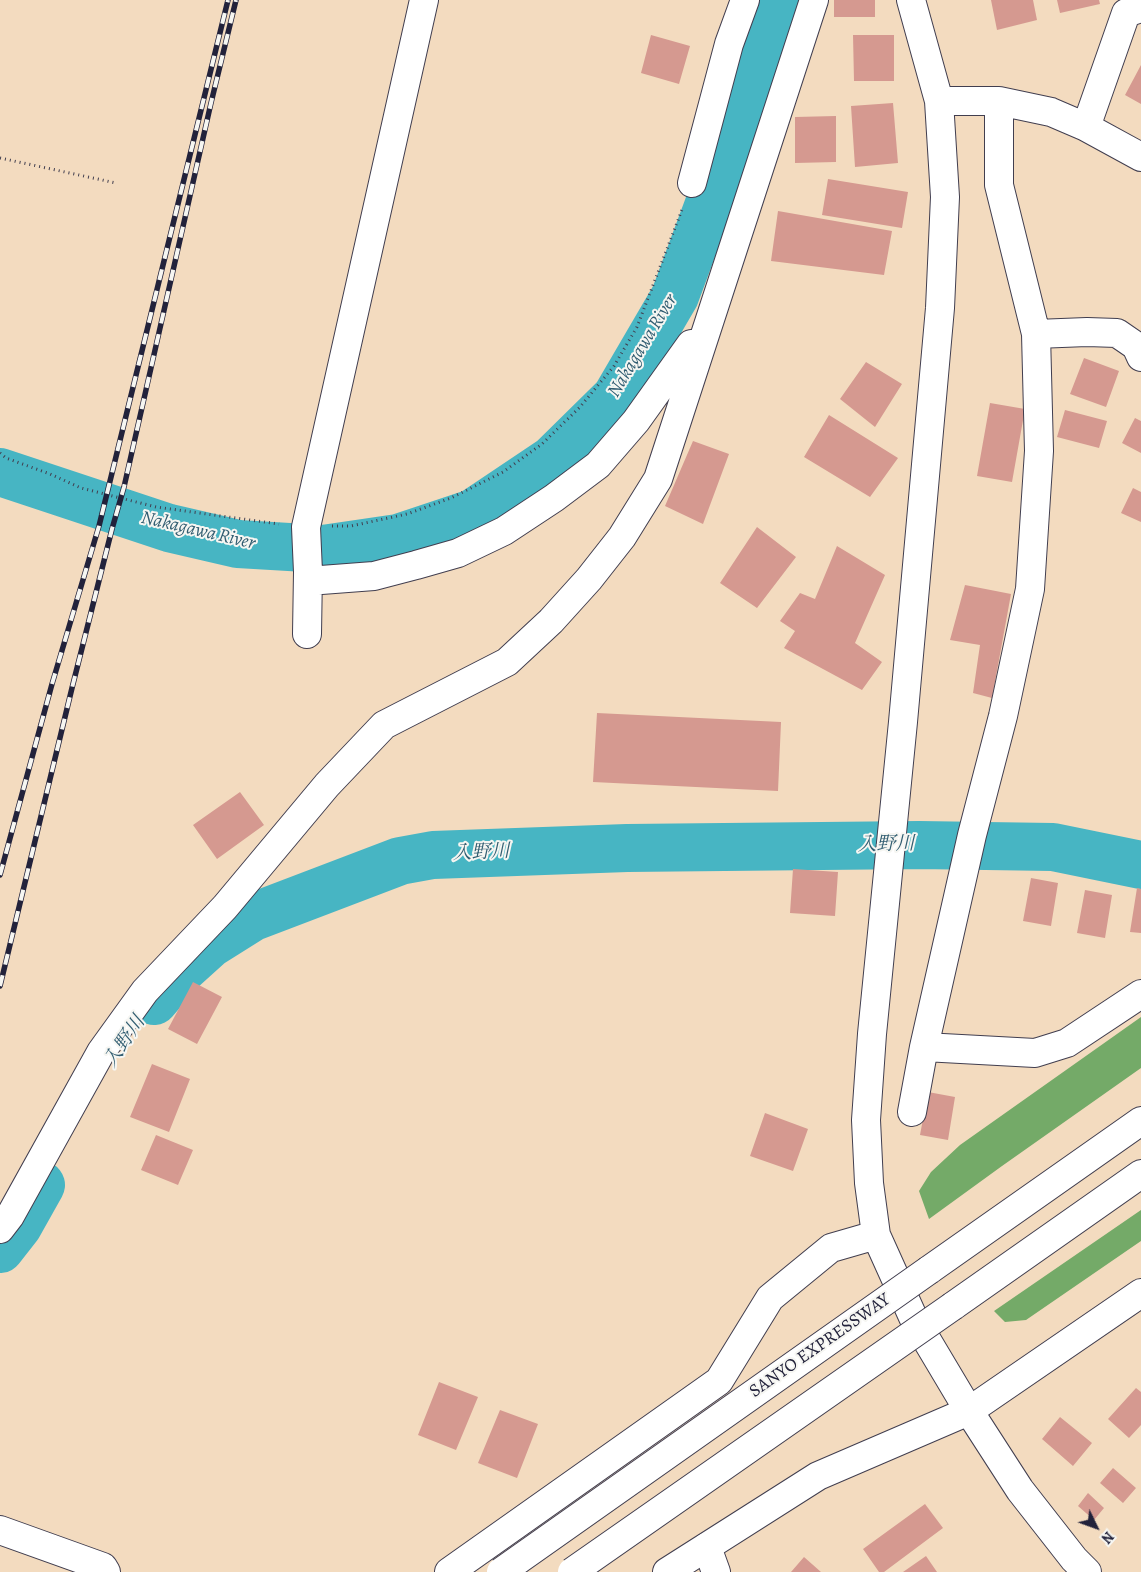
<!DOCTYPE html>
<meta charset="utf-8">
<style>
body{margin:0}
#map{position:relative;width:1141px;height:1572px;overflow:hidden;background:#f3dbbf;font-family:Alegreya,serif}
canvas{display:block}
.north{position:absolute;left:1071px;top:1502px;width:50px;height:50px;-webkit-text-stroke:4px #f6f6f2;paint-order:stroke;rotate:132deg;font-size:14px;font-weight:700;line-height:20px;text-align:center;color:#22223b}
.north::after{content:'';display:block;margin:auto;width:18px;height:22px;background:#22223b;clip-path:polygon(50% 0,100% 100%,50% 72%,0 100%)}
</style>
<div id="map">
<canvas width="1141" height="1572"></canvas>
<div class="north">N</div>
</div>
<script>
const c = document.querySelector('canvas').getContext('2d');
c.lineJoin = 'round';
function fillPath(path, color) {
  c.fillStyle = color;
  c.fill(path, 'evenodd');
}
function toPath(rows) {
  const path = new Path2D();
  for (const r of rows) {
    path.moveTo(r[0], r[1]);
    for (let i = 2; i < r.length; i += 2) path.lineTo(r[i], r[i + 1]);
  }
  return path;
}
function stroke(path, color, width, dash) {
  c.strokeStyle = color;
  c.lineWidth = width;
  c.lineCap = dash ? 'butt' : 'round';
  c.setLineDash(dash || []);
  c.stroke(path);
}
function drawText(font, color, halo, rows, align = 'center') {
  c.font = font + ' Alegreya,"Noto Serif JP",serif';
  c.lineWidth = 4;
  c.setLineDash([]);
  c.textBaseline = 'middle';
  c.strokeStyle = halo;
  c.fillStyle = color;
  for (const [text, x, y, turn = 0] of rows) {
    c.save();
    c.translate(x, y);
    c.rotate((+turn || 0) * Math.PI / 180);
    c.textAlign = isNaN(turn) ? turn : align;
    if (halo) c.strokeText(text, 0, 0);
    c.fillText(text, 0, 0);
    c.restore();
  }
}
const forest = toPath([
 [1141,1017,1141,1068,1002,1166,929,1219,919,1191,931,1172,960,1145],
 [1141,1210,1141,1241,1026,1320,1005,1322,994,1311]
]);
const river = toPath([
 [0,472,169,528,238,544,323,549,398,538,473,513,552,460,616,397,675,296,726,158,776,0],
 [154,1001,179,972,210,944,253,917,400,861,433,855,627,848,919,845,1053,847,1141,865],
 [0,1249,18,1226,41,1185]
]);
const building = toPath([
 [834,0,875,0,875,17,834,17],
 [991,0,1033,0,1037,20,997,30],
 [1057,0,1099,0,1100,4,1060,13],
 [651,35,690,46,679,84,641,73],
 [853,35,894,35,894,81,854,81],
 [1141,65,1141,104,1125,95],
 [893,103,898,163,855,167,851,106],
 [836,116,836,162,795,163,795,117],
 [828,179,908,192,902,228,822,215],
 [778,211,892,231,884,275,771,261],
 [1084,358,1119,371,1106,407,1070,394],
 [866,362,902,384,875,427,840,399],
 [990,403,1025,409,1012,482,977,476],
 [1065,410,1107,421,1099,448,1057,437],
 [829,415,898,458,870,497,804,457],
 [1135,418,1141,421,1141,453,1122,443],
 [693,441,729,454,703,524,665,506],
 [1133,488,1141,492,1141,522,1121,513],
 [757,527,796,557,757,608,720,583],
 [837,546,885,575,855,643,882,662,862,690,784,648,795,631,780,621,800,593,815,599],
 [965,585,1011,594,992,698,973,693,980,645,950,640],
 [597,713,781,722,778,791,593,782],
 [240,792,264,825,217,859,193,825],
 [793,869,838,872,835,916,790,913],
 [1031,878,1058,883,1051,926,1023,921],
 [1137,888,1141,889,1141,933,1130,932],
 [1085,890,1112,895,1105,938,1077,933],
 [193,982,222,997,197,1044,168,1029],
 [152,1064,190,1079,169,1132,130,1117],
 [928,1092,955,1097,948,1140,920,1135],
 [765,1113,808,1129,793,1171,750,1156],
 [156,1135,193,1150,178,1185,141,1170],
 [439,1382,478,1397,456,1450,418,1435],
 [1136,1388,1141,1392,1141,1425,1129,1438,1108,1419],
 [500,1410,538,1424,517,1478,478,1463],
 [1060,1417,1092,1443,1073,1466,1042,1439],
 [1113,1468,1136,1488,1123,1503,1100,1483],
 [1088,1493,1104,1508,1094,1520,1078,1506],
 [925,1504,943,1528,884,1572,879,1572,863,1549],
 [926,1556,937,1572,903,1572],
 [804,1557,821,1572,791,1572]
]);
const path = toPath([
 [0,158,116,183],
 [0,453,6,458,50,474,81,488,156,507,279,524],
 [332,526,351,526,407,514,451,498,503,472,542,444,580,407,614,366,637,327,683,207]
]);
const minor = toPath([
 [911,0,939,101,945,197,940,308,903,722,872,1034,866,1120,869,1183,876,1235,913,1317,969,1411,1020,1490,1074,1559,1087,1572],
 [939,101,999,101,1051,112,1086,127,1141,157],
 [1086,127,1126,13,1141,8],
 [692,183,729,44,745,0],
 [1036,334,1087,332,1117,333,1136,346,1141,357],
 [308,581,374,576,416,565,458,553,504,531,554,498,598,465,636,421,691,344,698,343],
 [307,634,308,572,306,527,424,0],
 [924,1047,1035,1053,1067,1043,1141,994],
 [912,1112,924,1047,972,835,1003,716,1030,589,1039,451,1036,334,999,185,999,101],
 [0,1229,10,1216,101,1052,145,991,225,907,327,785,384,725,507,662,551,621,589,579,622,537,658,479,814,0],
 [0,1530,103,1567,106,1572],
 [707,1547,716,1572],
 [449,1572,719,1381,770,1298,831,1248,876,1235]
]);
const major = toPath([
 [667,1572,818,1476,969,1411,1141,1293]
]);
const highway = toPath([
 [929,1270,1141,1121],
 [953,1306,1141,1174]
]);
const rail = toPath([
 [0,875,52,684,99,526,228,0],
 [0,986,72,688,112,529,124,487,211,103,236,0]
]);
const highwayBridge = toPath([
 [501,1572,929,1270],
 [572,1572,953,1306]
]);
const streetNames = [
 ["SANYO EXPRESSWAY",820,1346,-35]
];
const waterNames = [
 ["Nakagawa River",643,346,-59],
 ["Nakagawa River",198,531,13],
 ["入野川",886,845,-1],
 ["入野川",481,853,-2],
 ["入野川",125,1042,-56]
];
fillPath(forest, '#74aa68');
stroke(river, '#47b5c3', 48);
fillPath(building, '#d59990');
stroke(minor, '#413e4f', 30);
stroke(major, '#413e4f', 30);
stroke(highway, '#413e4f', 30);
stroke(path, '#413e4f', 3, [1, 4]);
stroke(minor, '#fff', 28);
stroke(major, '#fff', 28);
stroke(highway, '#fff', 28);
stroke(rail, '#22223b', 5.5);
stroke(rail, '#f6f6f2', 4, [11]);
stroke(highwayBridge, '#413e4f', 30, []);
stroke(highwayBridge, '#fff', 28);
drawText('18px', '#22223b', '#f6f6f2', streetNames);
drawText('italic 19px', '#315d71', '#f6f6f2', waterNames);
</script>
